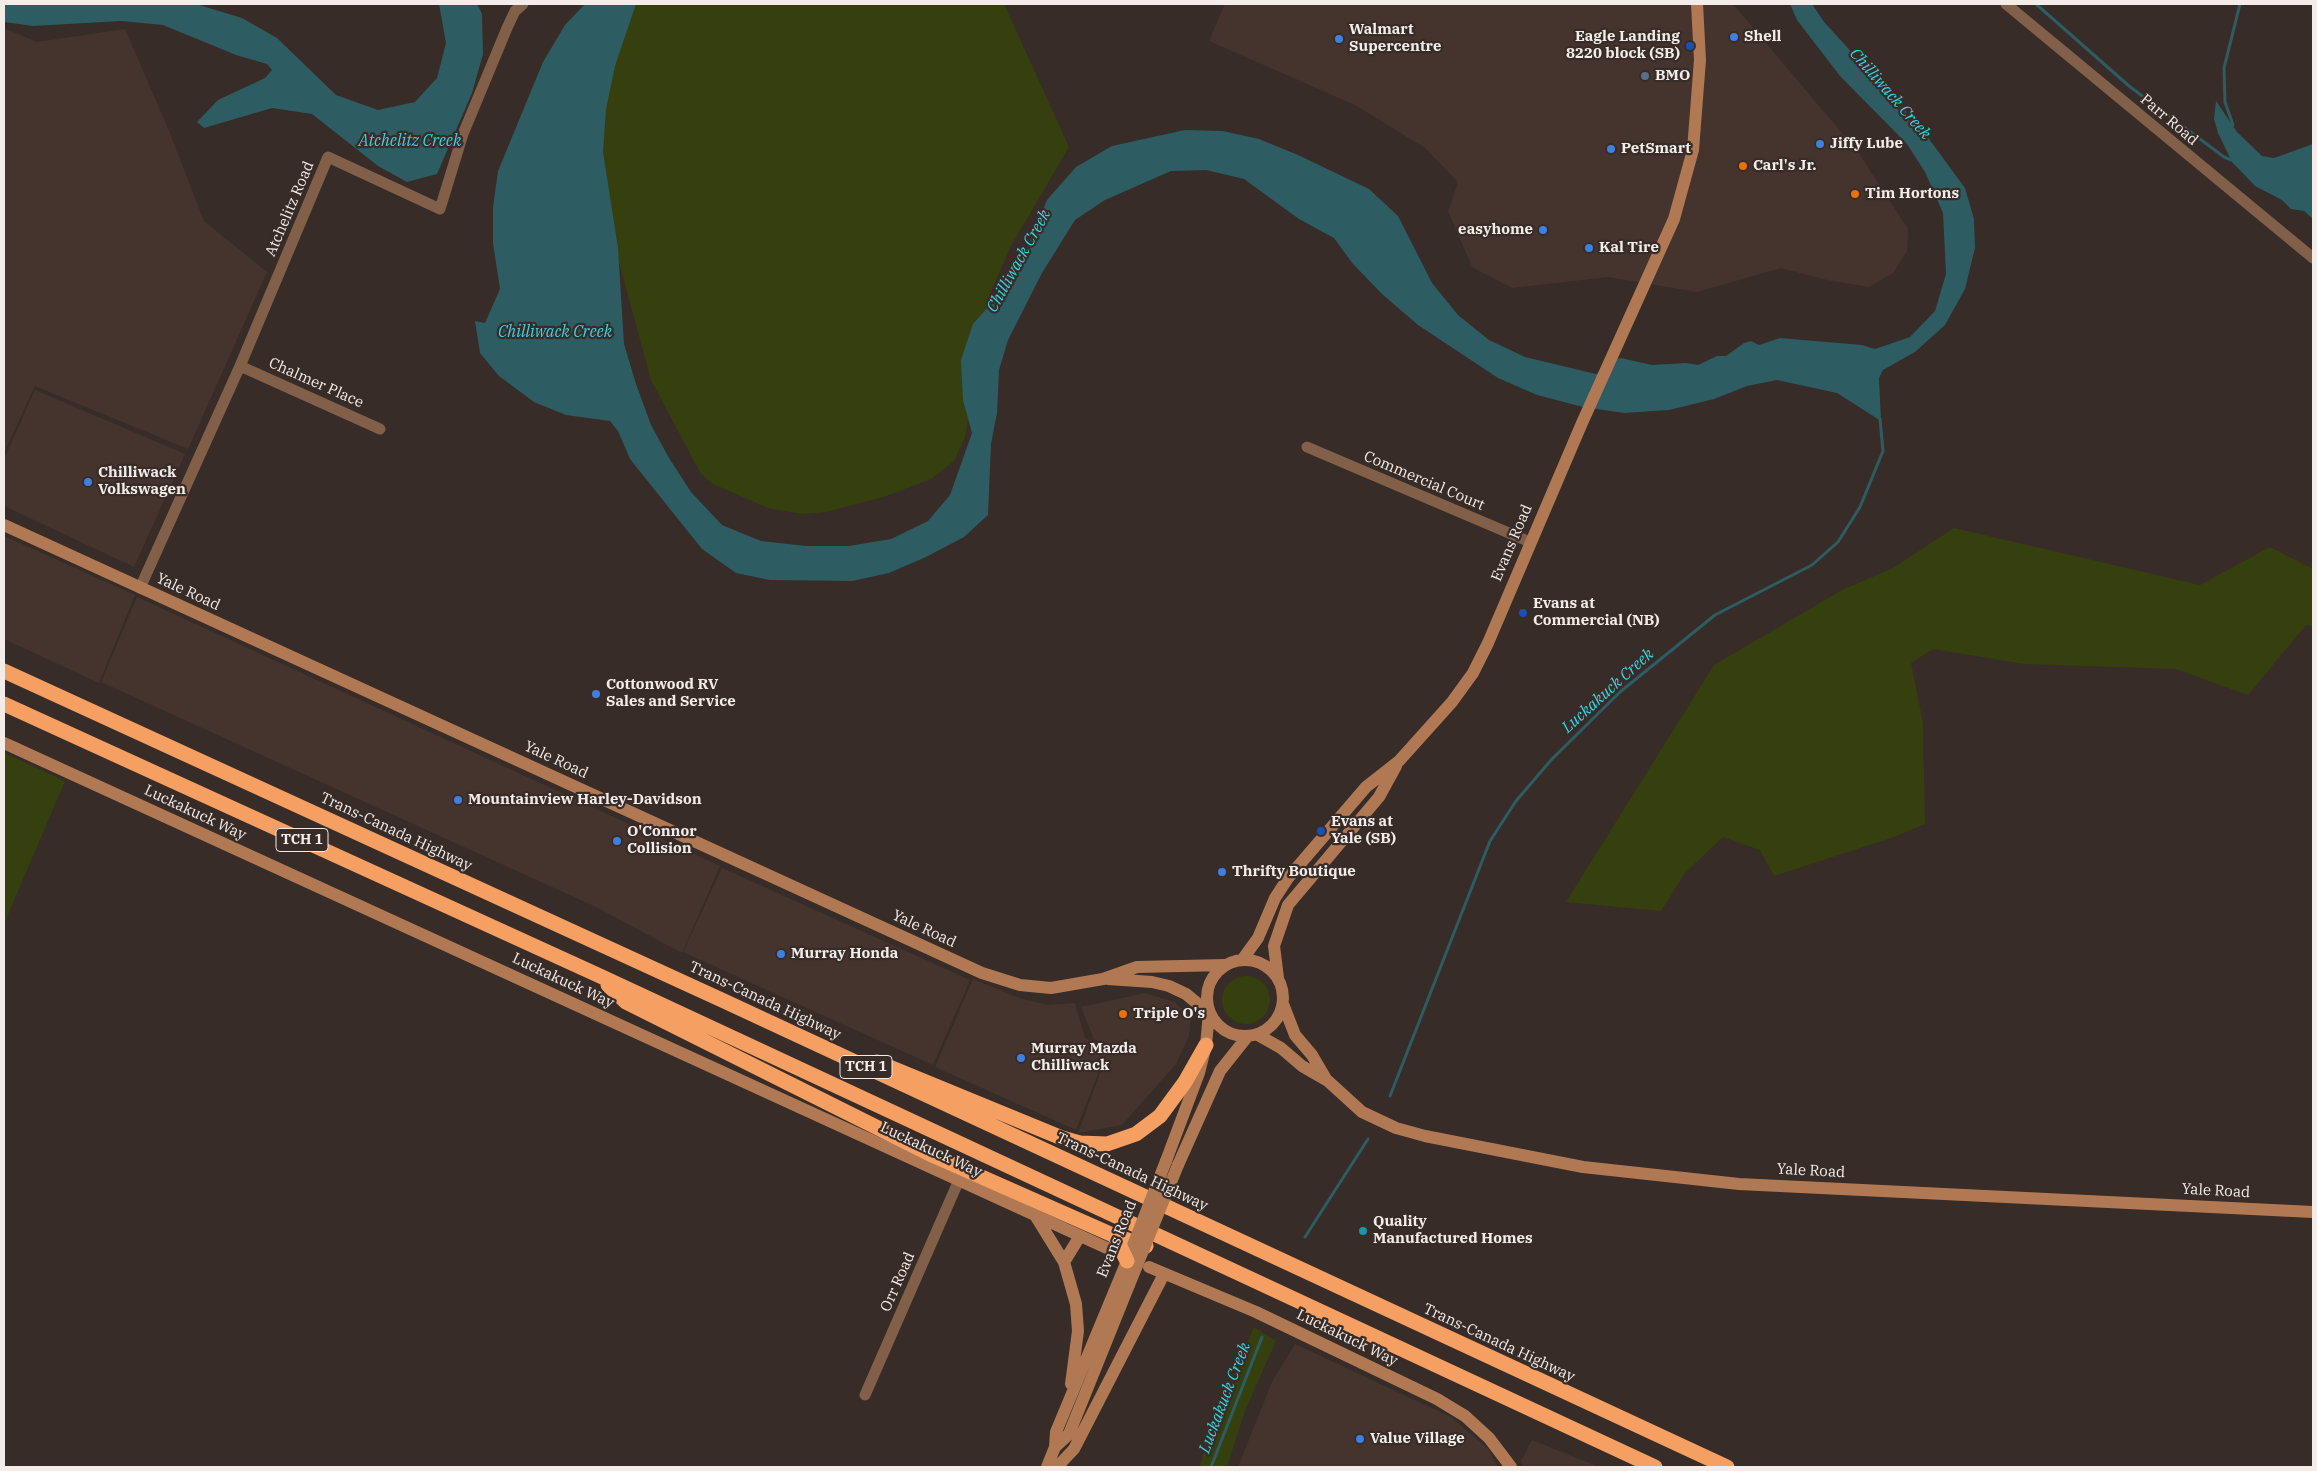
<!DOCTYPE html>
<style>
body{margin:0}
#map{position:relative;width:2317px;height:1471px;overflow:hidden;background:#372c27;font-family:"IBM Plex Serif",serif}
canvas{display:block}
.frame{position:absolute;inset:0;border:5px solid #f3ece9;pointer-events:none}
</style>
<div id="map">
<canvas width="2317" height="1471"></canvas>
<div class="frame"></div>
</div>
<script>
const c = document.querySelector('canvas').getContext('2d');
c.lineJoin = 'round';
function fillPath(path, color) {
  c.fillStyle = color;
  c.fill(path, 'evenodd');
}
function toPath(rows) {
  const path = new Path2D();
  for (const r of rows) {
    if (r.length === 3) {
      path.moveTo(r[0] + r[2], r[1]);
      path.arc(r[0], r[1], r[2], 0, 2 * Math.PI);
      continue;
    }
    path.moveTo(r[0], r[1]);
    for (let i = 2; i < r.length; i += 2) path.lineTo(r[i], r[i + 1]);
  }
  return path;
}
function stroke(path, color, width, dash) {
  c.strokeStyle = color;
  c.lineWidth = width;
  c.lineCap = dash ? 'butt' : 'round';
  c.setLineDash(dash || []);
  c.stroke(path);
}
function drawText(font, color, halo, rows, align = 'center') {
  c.font = font + ' "IBM Plex Serif",serif';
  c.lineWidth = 4.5;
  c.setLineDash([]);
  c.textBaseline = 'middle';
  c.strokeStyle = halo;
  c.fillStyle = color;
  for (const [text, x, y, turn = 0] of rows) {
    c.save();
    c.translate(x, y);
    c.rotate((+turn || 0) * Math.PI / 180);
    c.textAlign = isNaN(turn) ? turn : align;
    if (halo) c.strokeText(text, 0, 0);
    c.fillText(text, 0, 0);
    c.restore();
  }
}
const built = toPath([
 [1225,4,1733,4,1858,152,1908,229,1907,251,1893,273,1869,287,1827,280,1781,268,1697,292,1608,277,1512,288,1472,267,1448,211,1458,182,1425,148,1355,105,1209,41],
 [4,28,37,42,125,29,167,126,204,221,267,272,188,449,35,386,4,453],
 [35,390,185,454,134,567,4,506,4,459],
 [4,536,135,595,99,683,4,639],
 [137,597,720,866,682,953,596,907,101,682],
 [722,868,970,980,933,1065,683,952],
 [973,979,1022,999,1048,1005,1075,1003,1085,1038,1108,1049,1076,1130,935,1067],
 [1145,993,1174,1002,1191,1017,1189,1036,1176,1064,1122,1125,1078,1133,1110,1046,1094,1039,1081,1007],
 [1295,1344,1451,1417,1488,1449,1498,1467,1238,1467,1272,1382],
 [1532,1440,1542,1444,1599,1467,1524,1467,1521,1461]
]);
const green = toPath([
 [633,4,1004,4,1069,147,1011,246,989,296,965,437,954,461,931,479,886,496,827,512,802,514,768,508,713,484,701,474,651,380,601,196,593,90],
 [1954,528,2200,585,2270,547,2313,569,2313,626,2306,625,2248,695,2176,669,2025,664,1933,649,1911,663,1923,723,1925,824,1894,837,1774,876,1760,850,1723,837,1685,873,1661,911,1566,902,1714,665,1842,590,1893,568],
 [4,753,65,781,4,924],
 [1246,1000,24],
 [1254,1327,1276,1341,1245,1411,1227,1467,1200,1467,1208,1433]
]);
const water = toPath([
 [4,4,196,4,242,18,277,38,336,95,378,110,415,102,437,78,446,43,439,4,477,4,482,14,483,54,472,93,437,174,407,182,378,166,312,114,272,108,204,128,197,122,218,100,265,78,272,70,267,64,236,55,163,25,121,21,33,26,4,22],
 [585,4,636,4,615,66,606,109,603,152,618,248,624,344,636,384,651,425,669,458,691,492,722,525,761,541,806,546,849,546,891,539,928,521,950,495,972,433,963,400,961,360,973,324,998,296,1020,264,1047,200,1076,167,1112,146,1185,130,1223,131,1259,139,1298,155,1369,189,1398,216,1432,283,1458,315,1489,340,1525,357,1596,374,1606,369,1612,360,1621,358,1652,365,1686,363,1698,365,1717,356,1726,356,1744,343,1751,341,1759,345,1780,338,1862,345,1875,349,1910,337,1935,311,1946,274,1943,213,1925,172,1907,144,1840,76,1797,20,1790,4,1812,4,1824,22,1921,128,1965,188,1974,219,1975,248,1965,289,1945,325,1915,352,1883,370,1879,378,1881,421,1837,393,1777,380,1747,386,1714,399,1669,410,1624,413,1583,407,1537,395,1498,378,1418,325,1382,294,1353,264,1334,238,1299,219,1244,179,1206,170,1171,171,1105,200,1075,220,1042,273,1008,340,999,370,997,413,991,444,988,515,964,537,926,557,889,573,852,581,770,580,736,573,702,549,630,459,618,431,610,421,566,415,534,402,499,376,480,353,475,321,485,323,500,289,493,243,493,207,498,171,543,62,565,25],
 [2216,101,2237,132,2262,156,2274,158,2313,144,2313,219,2304,211,2291,209,2282,200,2255,186,2232,162,2218,133,2214,119]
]);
const stream = toPath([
 [2036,4,2129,86,2224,157,2231,160,2235,158],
 [2230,128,2233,125,2225,102,2224,68,2240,4],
 [1390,1096,1490,841,1516,801,1552,759,1620,692,1715,615,1812,565,1838,542,1860,507,1883,451,1880,419],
 [1305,1237,1368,1139],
 [1211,1467,1262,1337]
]);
const street = toPath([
 [2006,4,2313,258],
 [240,366,380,429],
 [1307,447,1530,542],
 [140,588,240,366,328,157,440,209,463,134,507,28,515,11,523,4],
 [865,1395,959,1180]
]);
const secondary = toPath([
 [4,525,982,973,1020,985,1051,988,1103,979,1137,967,1225,965],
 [4,743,1109,1249],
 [1245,998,38],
 [1242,960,1258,938,1275,898,1288,878,1366,787,1399,761,1452,702,1473,673,1488,643,1582,423,1674,219,1693,150,1700,60,1697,4],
 [1278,978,1274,946,1288,905,1379,797,1396,766],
 [1108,979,1152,982,1169,986,1186,994,1209,1013],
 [1283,1004,1295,1035,1312,1055,1326,1079],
 [1258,1035,1281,1048,1302,1066,1328,1081,1362,1112,1396,1128,1425,1136,1583,1167,1739,1184,2313,1212],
 [1166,1161,1199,1073,1206,1045,1209,1013],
 [1178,1165,1220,1071,1247,1037],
 [1035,1215,1064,1262,1076,1304,1078,1331,1071,1384],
 [1064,1262,1080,1236],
 [1149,1267,1256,1312,1437,1399,1465,1416,1489,1438,1511,1467],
 [1055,1447,1069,1434,1129,1285],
 [1047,1467,1055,1447,1056,1432,1127,1261],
 [1057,1467,1074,1449,1164,1274]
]);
const highway = toPath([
 [4,671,724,1001,1727,1467],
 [4,704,600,976,1655,1467],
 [608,985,626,1002,932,1155,1115,1236,1146,1246],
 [877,1062,1062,1138,1080,1143,1107,1144,1136,1134,1160,1116,1185,1082,1206,1045]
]);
const secondaryBridge = toPath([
 [1127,1261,1166,1161],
 [1129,1285,1178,1165]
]);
const highwayBridge = toPath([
 [1115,1236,1127,1261]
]);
const markers = [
 [1734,37,5,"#3f7fe0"],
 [1339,39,5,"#3f7fe0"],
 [1690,46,5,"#1a4fb4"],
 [1645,76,5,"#5c6f8a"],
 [1820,144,5,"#3f7fe0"],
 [1611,149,5,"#3f7fe0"],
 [1743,166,5,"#e8710a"],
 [1855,194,5,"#e8710a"],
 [1543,230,5,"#3f7fe0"],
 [1589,248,5,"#3f7fe0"],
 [88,482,5,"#3f7fe0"],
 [1523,613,5,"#1a4fb4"],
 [596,694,5,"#3f7fe0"],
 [458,800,5,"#3f7fe0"],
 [1321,831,5,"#1a4fb4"],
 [617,841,5,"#3f7fe0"],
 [1222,872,5,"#3f7fe0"],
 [781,954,5,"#3f7fe0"],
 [1123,1014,5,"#e8710a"],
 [1021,1058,5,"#3f7fe0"],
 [1363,1231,5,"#0f9aa8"],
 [1360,1439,5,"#3f7fe0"]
];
const shields = [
 [302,840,52],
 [866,1067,52]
];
const shieldNames = [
 ["TCH 1",302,840],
 ["TCH 1",866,1067]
];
const poiNames = [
 ["Walmart",1349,30],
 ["Supercentre",1349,47],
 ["Eagle Landing",1680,37,"right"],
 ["8220 block (SB)",1680,54,"right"],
 ["Shell",1744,37],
 ["BMO",1655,76],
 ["Jiffy Lube",1830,144],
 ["PetSmart",1621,149],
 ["Carl's Jr.",1753,166],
 ["Tim Hortons",1865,194],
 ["easyhome",1533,230,"right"],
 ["Kal Tire",1599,248],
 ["Chilliwack",98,473],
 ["Volkswagen",98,490],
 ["Evans at",1533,604],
 ["Commercial (NB)",1533,621],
 ["Cottonwood RV",606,685],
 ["Sales and Service",606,702],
 ["Mountainview Harley-Davidson",468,800],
 ["Evans at",1331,822],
 ["Yale (SB)",1331,839],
 ["O'Connor",627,832],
 ["Collision",627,849],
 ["Thrifty Boutique",1232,872],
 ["Murray Honda",791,954],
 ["Triple O's",1133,1014],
 ["Murray Mazda",1031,1049],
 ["Chilliwack",1031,1066],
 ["Quality",1373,1222],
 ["Manufactured Homes",1373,1239],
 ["Value Village",1370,1439]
];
const streetNames = [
 ["Parr Road",2169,120,40],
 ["Atchelitz Road",290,209,-67],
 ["Chalmer Place",316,383,24],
 ["Commercial Court",1424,481,23],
 ["Evans Road",1512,543,-67],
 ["Yale Road",188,592,25],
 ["Yale Road",556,760,25],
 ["Luckakuck Way",195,813,25],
 ["Trans-Canada Highway",396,832,25],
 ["Yale Road",924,929,25],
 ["Luckakuck Way",563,981,25],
 ["Trans-Canada Highway",765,1001,25],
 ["Luckakuck Way",931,1150,25],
 ["Yale Road",1811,1171,3],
 ["Trans-Canada Highway",1132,1172,25],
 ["Yale Road",2216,1191,3],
 ["Evans Road",1117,1239,-68],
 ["Orr Road",898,1282,-66],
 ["Luckakuck Way",1347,1338,26],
 ["Trans-Canada Highway",1499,1343,25]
];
const waterNames = [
 ["Chilliwack Creek",1890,94,49],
 ["Atchelitz Creek",410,141],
 ["Chilliwack Creek",1019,261,-61],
 ["Chilliwack Creek",555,332],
 ["Luckakuck Creek",1608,691,-42],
 ["Luckakuck Creek",1225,1398,-69]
];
fillPath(built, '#45342d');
fillPath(green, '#36400e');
fillPath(water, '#2d5c62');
stroke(stream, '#2d5c62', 3);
stroke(street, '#825f48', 11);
stroke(secondary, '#b17953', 12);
stroke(highway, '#f59f62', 15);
stroke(secondaryBridge, '#b17953', 12);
stroke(highwayBridge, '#f59f62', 15);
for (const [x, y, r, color] of markers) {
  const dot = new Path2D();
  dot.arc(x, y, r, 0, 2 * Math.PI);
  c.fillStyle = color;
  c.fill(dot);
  stroke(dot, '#372c27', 2);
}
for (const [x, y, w] of shields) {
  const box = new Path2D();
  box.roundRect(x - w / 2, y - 11.5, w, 23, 4);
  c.fillStyle = '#372c27';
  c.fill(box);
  stroke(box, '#f3ece9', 1);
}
drawText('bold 14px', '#f3ece9', null, shieldNames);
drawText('bold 15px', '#f3ece9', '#372c27', poiNames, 'left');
drawText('15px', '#f3ece9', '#372c27', streetNames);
drawText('italic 16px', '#36d5e7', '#372c27', waterNames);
</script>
